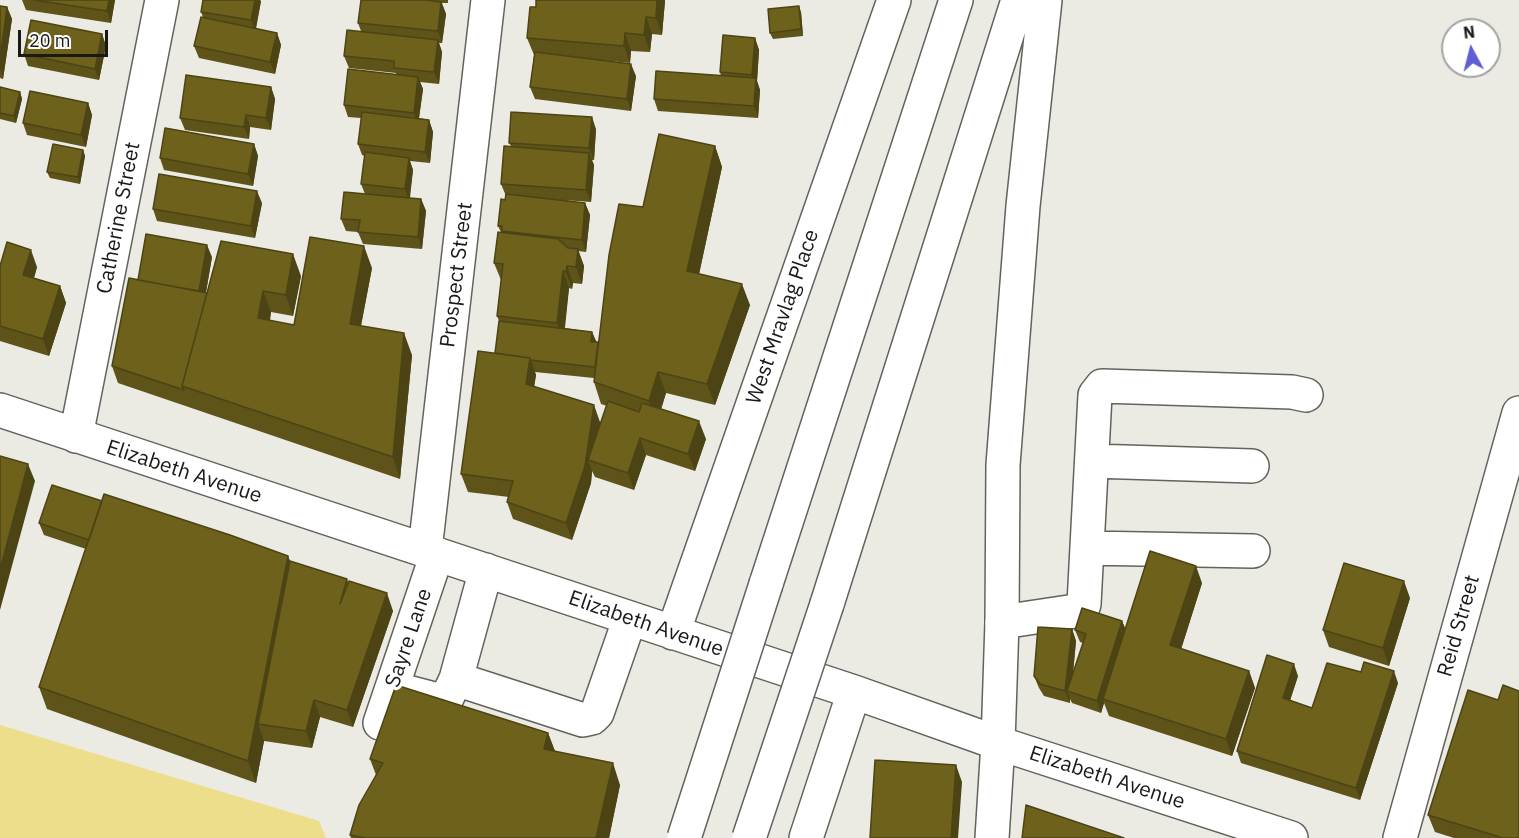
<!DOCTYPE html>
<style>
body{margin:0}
#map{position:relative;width:1519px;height:838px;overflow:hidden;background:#ebeae3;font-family:"IBM Plex Sans",sans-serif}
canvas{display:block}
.north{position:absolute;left:1441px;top:18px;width:60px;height:60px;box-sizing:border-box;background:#fff;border:2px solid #a3a3a2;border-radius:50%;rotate:353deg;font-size:16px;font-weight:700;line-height:24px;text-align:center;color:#191916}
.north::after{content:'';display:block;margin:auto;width:21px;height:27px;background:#5f5ed6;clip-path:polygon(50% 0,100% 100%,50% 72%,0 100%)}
.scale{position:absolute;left:18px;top:30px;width:90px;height:27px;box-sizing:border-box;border:3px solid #191916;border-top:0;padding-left:8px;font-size:18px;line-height:21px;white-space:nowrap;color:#191916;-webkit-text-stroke:4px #fff;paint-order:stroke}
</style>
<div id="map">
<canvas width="1519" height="838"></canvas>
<div class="north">N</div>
<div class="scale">20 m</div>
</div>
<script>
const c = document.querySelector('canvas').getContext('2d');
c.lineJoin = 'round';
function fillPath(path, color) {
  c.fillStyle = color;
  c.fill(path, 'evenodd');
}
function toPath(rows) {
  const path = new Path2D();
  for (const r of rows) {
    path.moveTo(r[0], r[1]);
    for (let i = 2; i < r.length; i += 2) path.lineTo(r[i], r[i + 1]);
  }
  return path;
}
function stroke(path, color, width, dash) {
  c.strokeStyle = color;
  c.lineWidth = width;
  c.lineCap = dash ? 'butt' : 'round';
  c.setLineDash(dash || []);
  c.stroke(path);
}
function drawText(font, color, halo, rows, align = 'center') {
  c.font = font + ' "IBM Plex Sans",sans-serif';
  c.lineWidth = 6;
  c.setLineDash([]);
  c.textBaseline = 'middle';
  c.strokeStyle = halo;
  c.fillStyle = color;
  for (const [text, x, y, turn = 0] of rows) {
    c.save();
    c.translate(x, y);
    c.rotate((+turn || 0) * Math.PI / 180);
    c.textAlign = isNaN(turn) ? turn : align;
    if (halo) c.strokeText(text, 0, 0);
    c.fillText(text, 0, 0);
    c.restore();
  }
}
const green = toPath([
 [0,725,319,821,326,838,0,838]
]);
const minor = toPath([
 [0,410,854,692,998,743,1291,838],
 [76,436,162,0],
 [1092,461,1252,466],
 [1087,548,1253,551],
 [425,550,488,0],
 [1002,622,1082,610,1084,604,1095,395,1102,386,1292,392,1306,395],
 [673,633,894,0],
 [456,679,583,720,592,718,597,713,630,618],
 [392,688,445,702,456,679,486,570],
 [380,723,437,554],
 [806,838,854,692],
 [992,838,998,743],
 [1400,838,1519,413]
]);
const highway = toPath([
 [766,584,956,0],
 [827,604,1018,0],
 [998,743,1002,622,1003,465,1023,206,1045,0]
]);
const highwayBridge = toPath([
 [684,838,766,584],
 [749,838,827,604]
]);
const wall = toPath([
 [22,0,115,0,111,23,26,10],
 [361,0,448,0,448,3,442,3,446,14,442,43,439,43,442,52,439,84,420,82,423,89,419,118,429,120,433,132,430,163,410,161,413,170,410,198,421,199,426,211,422,249,363,244,358,232,346,231,341,219,365,194,361,184,365,156,362,155,358,144,361,118,348,117,344,105,396,75,396,73,349,68,344,56,361,31,358,23],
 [536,0,665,0,662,35,652,34,650,52,631,51,630,63,600,60,636,76,631,111,535,99,530,87,534,55,527,38,536,7],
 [261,1,256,29,277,33,281,45,275,74,199,58,194,46,203,17,201,12],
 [0,6,7,7,12,19,3,79,0,78],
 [801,12,803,36,773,39,770,33],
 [102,34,106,46,99,80,28,66,24,54],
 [755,38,759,50,757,81,760,90,758,118,658,111,654,99,721,76,720,72],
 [0,87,20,92,22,99,16,123,0,119],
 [271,87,275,99,271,130,250,127,249,139,185,130,180,118],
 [88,103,92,115,86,147,27,135,23,123],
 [596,129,594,160,592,160,594,165,591,202,563,200,585,203,590,215,586,252,578,251,584,266,582,284,573,283,572,289,569,288,565,328,592,332,596,342,598,342,643,207,715,146,722,167,699,274,750,305,715,405,666,393,661,409,706,439,695,471,646,455,634,490,595,477,592,471,591,483,572,540,513,519,507,502,509,497,468,492,461,474,495,353,499,321,497,316,501,280,494,263,501,232,498,226,506,196,501,184,511,146,509,143],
 [535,372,594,378,594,382,601,404,607,406,599,430,600,422,534,386,536,375],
 [254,144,258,156,253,186,164,170,160,158],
 [83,150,85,156,80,184,50,178,47,172],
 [262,203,255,238,157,221,153,209],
 [212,257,206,292,301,276,293,316,271,312,270,321,294,325,372,268,361,326,412,355,400,479,118,383,112,366,138,280],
 [0,266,37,267,34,278,60,286,66,303,49,356,0,341],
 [102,501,288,556,290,561,347,579,348,582,393,611,353,727,320,717,312,748,264,741,256,783,47,709,39,687,86,549,44,535,39,523],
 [1202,583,1181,649,1249,671,1255,688,1232,756,1109,716,1104,703,1101,713,1072,703,1070,699,1070,703,1044,696,1039,688,1034,676,1072,629,1076,641,1073,674,1083,643,1080,642,1075,630,1122,621,1125,628],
 [1410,598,1389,666,1329,647,1323,630],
 [1298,676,1290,700,1312,708,1398,683,1360,800,1241,763,1237,751],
 [548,733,555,751,620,785,609,838,351,838,350,835,376,775,370,759],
 [1428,815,1519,838,1454,838,1435,832]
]);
const shadedWall = toPath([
 [109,0,115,0,111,23,107,11],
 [255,0,260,0,261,1,255,32,251,20],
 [657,0,665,0,665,1,662,35,656,18],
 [441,2,446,14,442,43,438,31],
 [799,6,801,12,803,36,801,29],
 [7,7,12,19,3,79,0,69,0,60],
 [646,17,652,34,650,52,644,35],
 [277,33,281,45,275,74,270,62],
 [625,33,631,51,630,63,624,46],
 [102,34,106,46,99,80,95,69],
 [755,38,759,50,757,81,760,90,758,118,754,106,756,84,752,75],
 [438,40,442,52,439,84,434,72],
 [631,64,636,76,631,111,627,99],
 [418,77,423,89,418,125,414,113],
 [271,87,275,99,271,130,266,118],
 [20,92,22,99,16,123,14,116],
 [88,103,92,115,86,147,81,135],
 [246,115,250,127,249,139,244,127],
 [592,117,596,129,594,160,589,148],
 [429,120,433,132,430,163,425,152],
 [254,144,258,156,253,186,248,174],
 [715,146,722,167,695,293,687,271],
 [83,150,85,156,80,184,78,177],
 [589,153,594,165,591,202,586,190],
 [409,158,413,170,409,201,405,189],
 [257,191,262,203,255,238,251,226],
 [421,199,426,211,422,249,418,237],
 [585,203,590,215,586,252,582,240],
 [207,245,212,257,204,304,199,292],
 [364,246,372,268,357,346,350,324],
 [578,249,584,266,582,284,576,267],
 [31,250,37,267,30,292,23,275],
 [293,254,301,276,293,316,286,295],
 [567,266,573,283,572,289,566,272],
 [563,271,569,288,563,340,557,323],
 [742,284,750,305,715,405,707,384],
 [60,286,66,303,49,356,43,339],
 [263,291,271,312,266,340,258,318],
 [592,332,597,343,591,342],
 [404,333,412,355,400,479,393,457],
 [530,358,536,375,532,401,526,384],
 [658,372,666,393,657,423,649,401],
 [594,405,600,422,594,462,588,460,592,471,591,483,572,540,566,523],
 [699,421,706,439,695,471,688,454],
 [640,438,646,455,634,490,628,473],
 [28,464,35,481,0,610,0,570],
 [288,556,296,578,258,724,264,741,256,783,248,761],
 [1196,566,1202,583,1177,662,1170,645],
 [1404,581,1410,598,1389,666,1383,648],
 [387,593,393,611,353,727,347,710],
 [1122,621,1127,633,1103,699,1104,703,1101,713,1097,701],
 [1072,629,1076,641,1071,692,1067,691,1070,699,1070,703,1065,691],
 [1294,664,1298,676,1287,710,1283,698],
 [1249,671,1255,688,1232,756,1226,739],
 [1394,671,1398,683,1360,800,1356,788],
 [314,700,320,717,312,748,306,731],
 [548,733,556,754,544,749],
 [613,763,620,785,609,838,596,838],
 [956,765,962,782,958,838,951,838]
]);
const building = toPath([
 [34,0,109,0,107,11,34,0],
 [203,0,255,0,251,20,201,12,203,0],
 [361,0,426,0,441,2,438,31,358,23,361,0],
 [536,0,657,0,656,18,646,17,644,35,625,33,624,46,527,38,530,7,536,7,536,0],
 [0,6,7,7,0,60,0,6],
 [799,6,801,29,770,33,768,9,799,6],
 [201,17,277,33,270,62,194,46,201,17],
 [31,20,102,34,95,69,24,54,31,20],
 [347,30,438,40,434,72,394,68,394,61,344,56,347,30],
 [723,35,755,38,752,75,720,72,723,35],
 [535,52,631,64,627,99,530,87,535,52],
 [348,69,418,77,414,113,344,105,348,69],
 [656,71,756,78,754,106,654,99,656,71],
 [186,75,271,87,266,118,246,115,244,127,180,118,186,75],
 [0,87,20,92,14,116,0,113,0,87],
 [30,91,88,103,81,135,23,123,30,91],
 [362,112,429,120,425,152,358,144,362,112],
 [511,112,592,117,589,148,509,143,511,112],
 [165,128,254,144,248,174,160,158,165,128],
 [659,134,715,146,687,271,742,284,707,384,658,372,649,401,594,382,609,255,619,204,643,207,659,134],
 [53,144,83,150,78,177,47,172,53,144],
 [504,146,589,153,586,190,501,184,504,146],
 [365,152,409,158,405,189,361,184,365,152],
 [159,174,257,191,251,226,153,209,159,174],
 [344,192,421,199,418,237,358,232,360,220,341,219,344,192],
 [506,194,585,203,582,240,502,231,502,226,498,226,501,199,505,200,506,194],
 [498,232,558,239,568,248,578,249,576,267,567,266,566,272,563,271,557,323,497,316,503,264,494,263,498,232],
 [146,234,207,245,199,291,138,280,146,234],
 [310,237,364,246,350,324,404,333,393,457,182,386,221,241,293,254,286,295,263,291,258,318,294,325,310,237],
 [7,242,31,250,23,275,60,286,43,339,0,326,0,266,7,242],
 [129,278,207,293,182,386,184,390,112,366,129,278],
 [499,321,592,332,591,342,598,342,595,367,530,360,530,358,495,353,499,321],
 [478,351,530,358,526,384,594,405,585,466,566,523,507,502,513,481,461,474,478,351],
 [608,401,639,412,642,403,699,421,688,454,640,438,628,473,588,460,608,401],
 [0,456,28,464,0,570,0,456],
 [52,485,102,501,89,540,39,523,52,485],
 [104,494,230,535,288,556,248,761,39,687,104,494],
 [1150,551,1196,566,1170,645,1249,671,1226,739,1103,699,1150,551],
 [290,561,347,579,340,604,349,581,387,593,347,710,314,700,306,731,258,724,290,561],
 [1344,563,1404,581,1383,648,1323,630,1344,563],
 [1082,608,1122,621,1097,701,1067,691,1086,634,1075,630,1082,608],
 [1038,627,1072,629,1065,691,1040,684,1034,676,1038,627],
 [1267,655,1294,664,1283,698,1312,708,1327,663,1361,672,1364,662,1394,671,1356,788,1237,751,1267,655],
 [396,685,548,733,544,749,613,763,596,838,366,838,350,835,359,805,383,763,370,759,396,685],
 [1503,685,1519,691,1519,838,1503,838,1428,815,1468,690,1498,700,1503,685],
 [875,760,956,765,951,838,870,838,875,760],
 [1026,805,1124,838,1022,838,1026,805]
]);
const streetNames = [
 ["Catherine Street",119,218,-79],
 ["Prospect Street",457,275,-83],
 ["West Mravlag Place",783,317,-71],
 ["Elizabeth Avenue",184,472,18],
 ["Elizabeth Avenue",646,624,19],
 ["Reid Street",1459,626,-74],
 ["Sayre Lane",409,638,-71],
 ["Elizabeth Avenue",1107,778,18]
];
fillPath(green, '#edde8b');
stroke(minor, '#63625c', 36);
stroke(highway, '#63625c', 36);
stroke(minor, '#fff', 33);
stroke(highway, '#fff', 33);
stroke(highwayBridge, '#63625c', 36, []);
stroke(highwayBridge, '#fff', 33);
fillPath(wall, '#5e5318');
fillPath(shadedWall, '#4c4414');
fillPath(building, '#6d611c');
stroke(building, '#4c4414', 1.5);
drawText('21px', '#191916', '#fff', streetNames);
</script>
